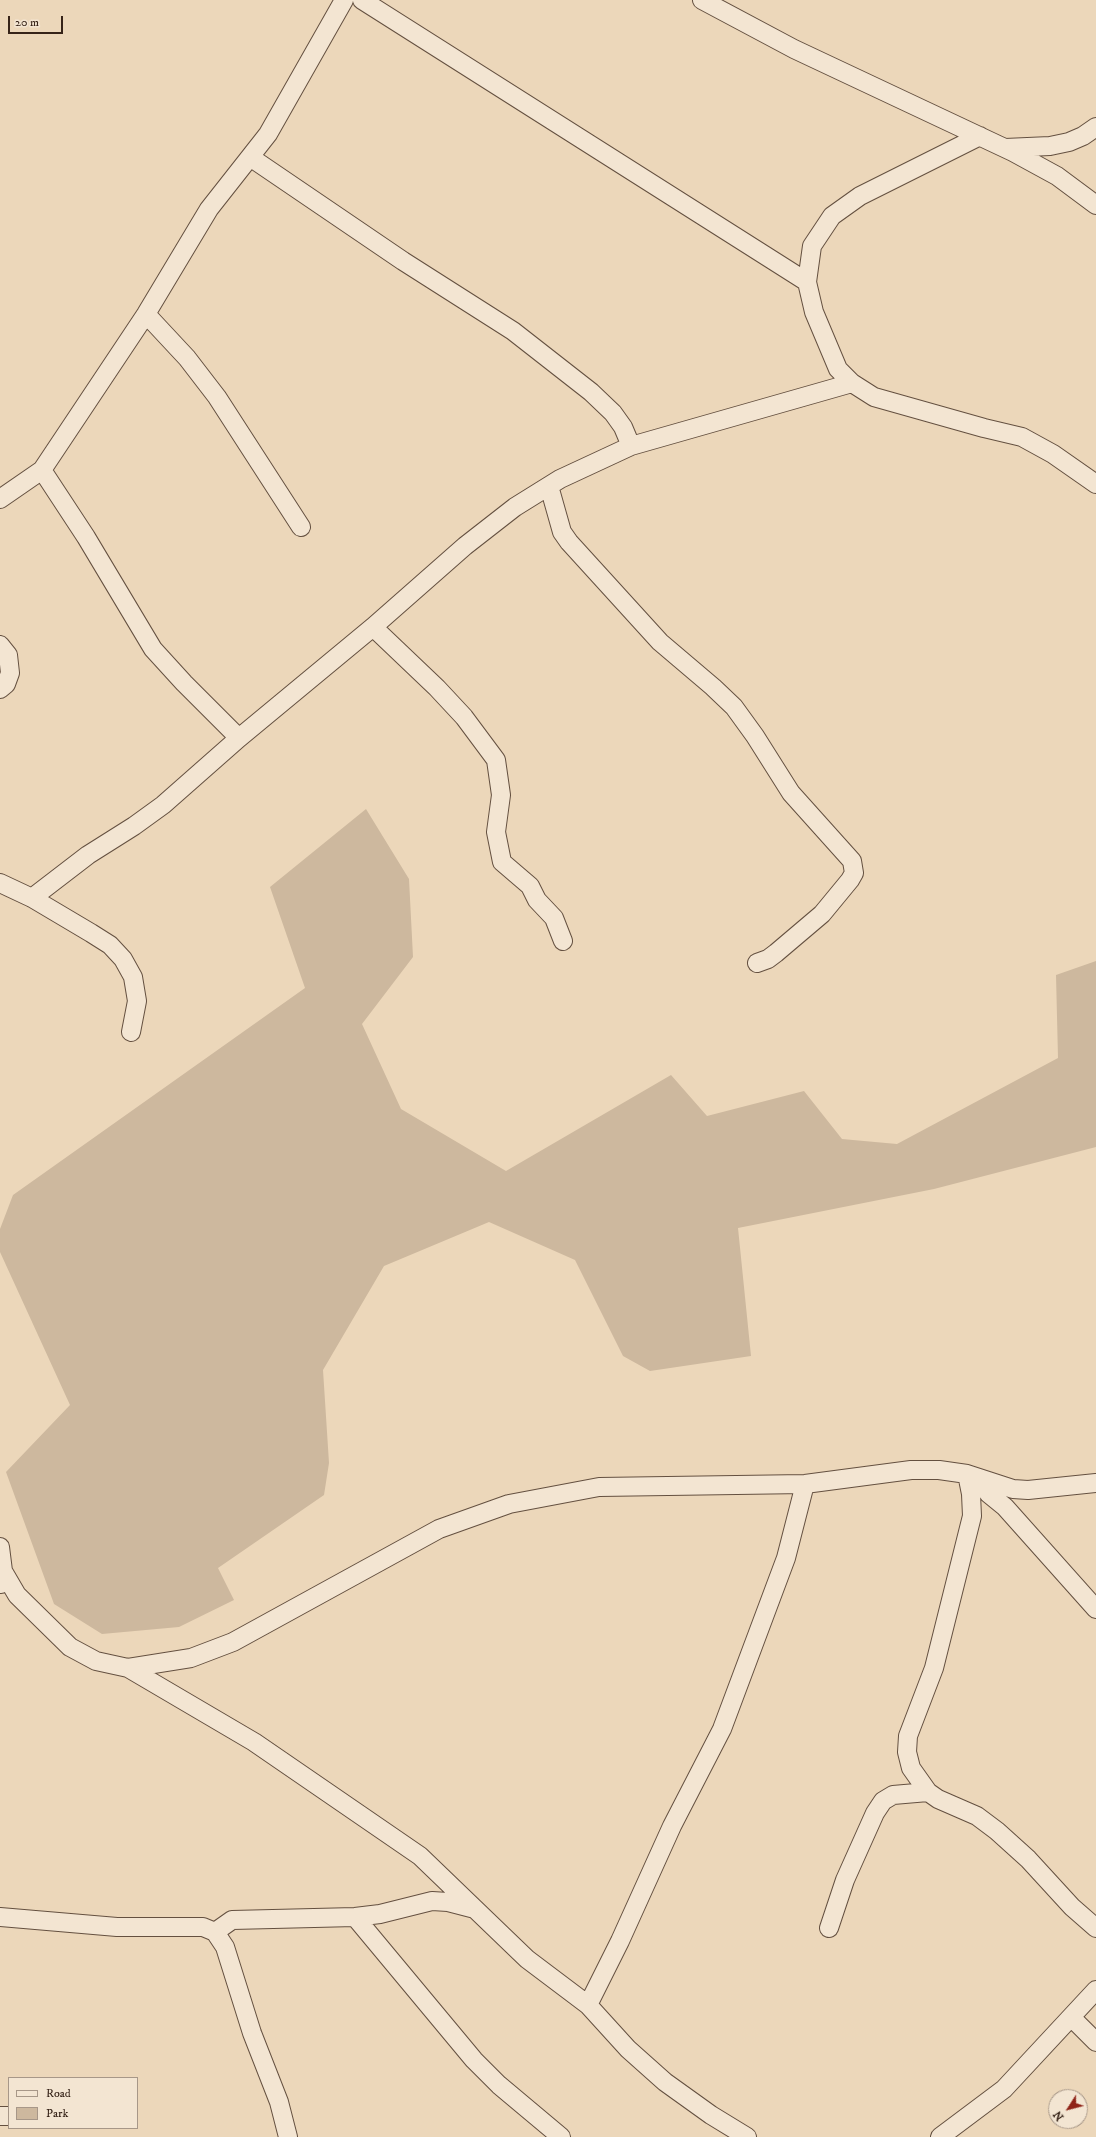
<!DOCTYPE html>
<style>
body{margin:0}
#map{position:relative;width:1096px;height:2137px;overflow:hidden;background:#ecd7ba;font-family:"IM FELL DW Pica",serif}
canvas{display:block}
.legend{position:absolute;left:8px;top:2077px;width:130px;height:52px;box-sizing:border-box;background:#f3e5d2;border:1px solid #a79788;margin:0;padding:5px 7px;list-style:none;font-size:12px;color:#362318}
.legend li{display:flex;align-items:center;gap:8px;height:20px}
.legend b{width:20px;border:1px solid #a79788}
.north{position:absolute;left:1048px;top:2089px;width:40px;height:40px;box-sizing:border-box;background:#f3e5d2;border:1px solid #a79788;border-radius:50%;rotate:234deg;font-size:11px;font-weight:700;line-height:16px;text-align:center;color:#362318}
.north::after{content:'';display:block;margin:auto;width:14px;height:18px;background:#8f2418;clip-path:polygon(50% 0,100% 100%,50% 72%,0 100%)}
.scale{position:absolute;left:8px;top:16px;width:55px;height:18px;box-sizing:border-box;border:2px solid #362318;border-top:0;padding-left:5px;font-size:12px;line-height:14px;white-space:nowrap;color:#362318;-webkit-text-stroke:3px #f3e5d2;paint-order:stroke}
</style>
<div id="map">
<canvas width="1096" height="2137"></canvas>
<ul class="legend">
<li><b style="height:5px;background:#f3e5d2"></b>Road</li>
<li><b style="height:11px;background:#cdb89e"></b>Park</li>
</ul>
<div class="north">N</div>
<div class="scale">20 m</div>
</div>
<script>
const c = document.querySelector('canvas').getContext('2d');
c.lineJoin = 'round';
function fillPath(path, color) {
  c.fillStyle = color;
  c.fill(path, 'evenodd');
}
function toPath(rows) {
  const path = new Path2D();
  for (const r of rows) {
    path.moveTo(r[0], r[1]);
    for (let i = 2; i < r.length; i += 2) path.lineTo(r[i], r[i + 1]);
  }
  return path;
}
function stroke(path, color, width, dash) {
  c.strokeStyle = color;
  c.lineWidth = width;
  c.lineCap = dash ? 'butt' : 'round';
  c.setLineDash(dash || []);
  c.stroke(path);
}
const green = toPath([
 [366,809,409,879,413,957,362,1024,401,1109,506,1171,671,1075,707,1116,804,1091,842,1139,897,1144,1058,1058,1056,975,1096,961,1096,1147,934,1189,738,1228,751,1356,650,1371,623,1356,575,1260,489,1222,384,1266,323,1370,329,1463,324,1495,218,1568,234,1600,179,1627,102,1634,54,1604,6,1472,70,1405,0,1252,0,1229,13,1195,305,988,270,887]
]);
const minor = toPath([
 [362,0,807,282],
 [702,0,794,49,1013,152,1057,176,1096,205],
 [980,136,860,196,832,216,812,246,807,282,814,312,838,369,852,383,874,397,984,428,1022,437,1053,454,1096,484],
 [1005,148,1050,146,1069,142,1083,136,1096,127],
 [250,157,403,261,513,331,591,392,613,413,623,427,631,446],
 [146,314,187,358,217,397,301,527],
 [42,470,86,537,153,649,184,683,239,738],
 [549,486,562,532,569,542,660,642,713,687,734,707,755,736,791,793,852,861,854,873,850,880,822,914,776,953,768,959,757,963],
 [0,499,42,470,146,314,209,209,268,134,344,0],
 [373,627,437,688,464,717,496,760,501,795,496,832,502,862,530,886,537,900,554,918,563,941],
 [0,645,8,655,10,673,6,684,0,689],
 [0,883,32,898,91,933,110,945,123,959,133,977,137,1001,131,1032],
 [32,898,88,855,134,826,163,805,239,738,373,627,465,546,515,507,560,479,631,446,852,383],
 [967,1474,971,1494,972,1516,934,1668,908,1736,907,1752,911,1768,928,1792,938,1799,977,1816,997,1831,1028,1859,1072,1907,1096,1928],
 [977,1478,989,1494,1005,1507,1096,1609],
 [0,1547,3,1571,1,1584],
 [3,1571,17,1595,70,1647,96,1661,128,1668,191,1658,233,1642,439,1529,509,1504,599,1487,805,1484,911,1470,939,1470,967,1474,1013,1489,1028,1490,1096,1483],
 [128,1668,254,1742,420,1856,527,1959,588,2005,628,2049,665,2082,711,2115,747,2137],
 [0,1917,117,1927,203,1927,215,1932,225,1947,252,2033,279,2102,288,2137],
 [355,1917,474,2060,499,2085,561,2137],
 [829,1928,845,1880,875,1813,883,1801,893,1795,928,1792],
 [215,1932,232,1920,355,1917,380,1914,432,1901,448,1902,475,1909],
 [588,2005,620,1941,672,1826,722,1729,786,1558,805,1484],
 [1071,2017,1096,2042],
 [0,2116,9,2116],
 [940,2137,1004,2089,1096,1990]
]);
fillPath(green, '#cdb89e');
stroke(minor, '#645040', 20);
stroke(minor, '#f3e5d2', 18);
</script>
